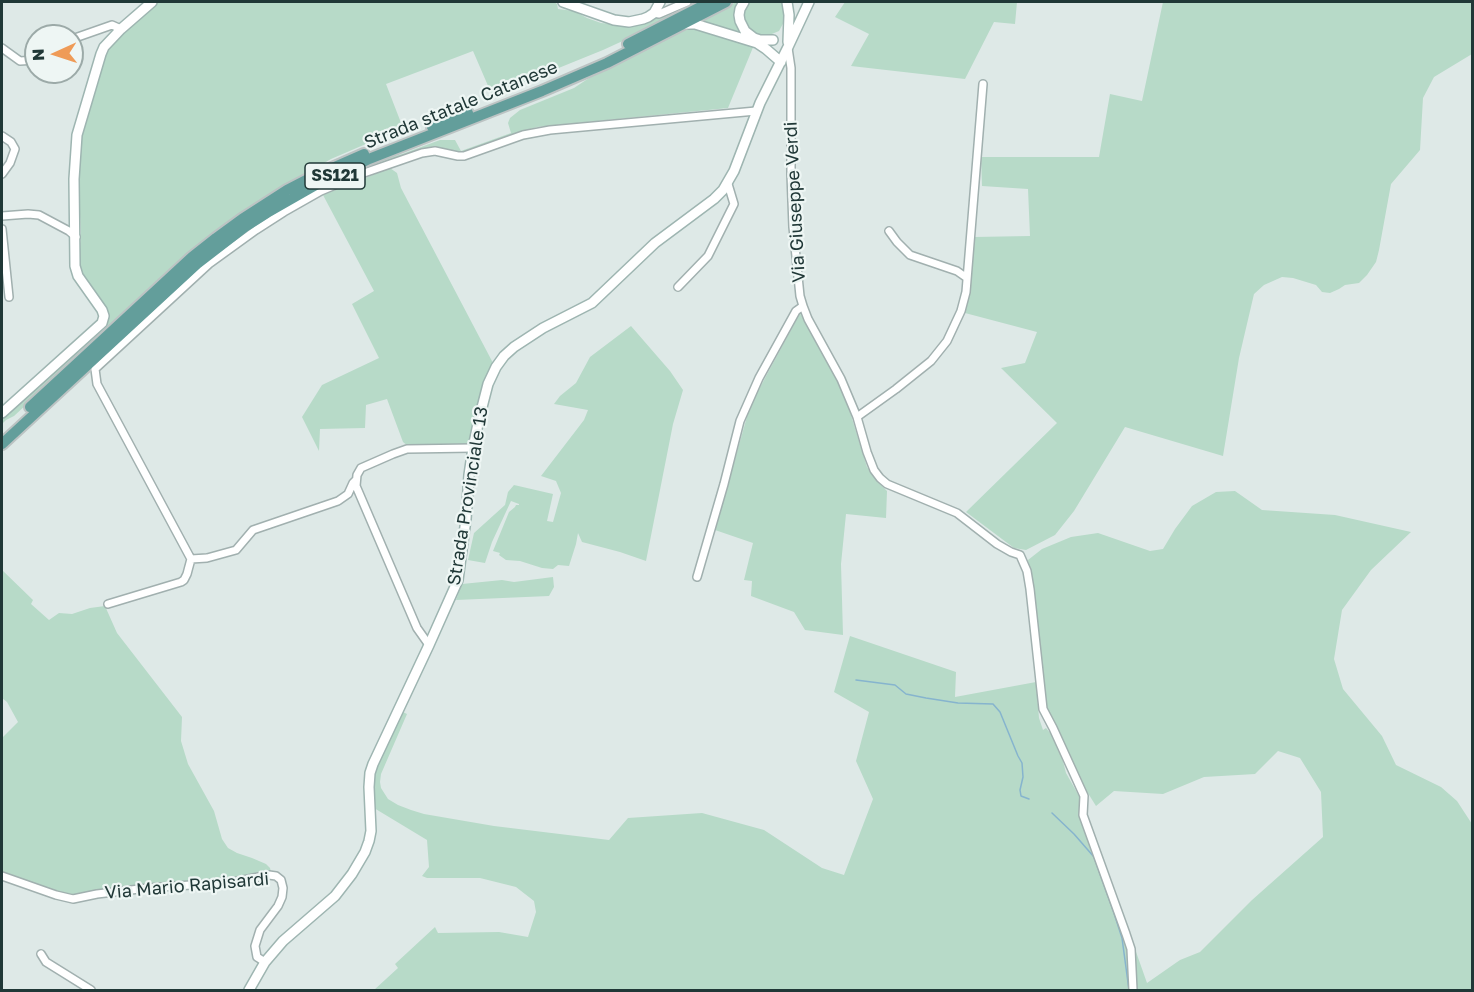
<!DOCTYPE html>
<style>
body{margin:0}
#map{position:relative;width:1474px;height:992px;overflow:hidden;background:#dee9e7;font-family:"Golos Text",sans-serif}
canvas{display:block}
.frame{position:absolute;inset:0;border:3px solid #203837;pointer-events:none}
.north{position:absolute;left:24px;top:24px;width:60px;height:60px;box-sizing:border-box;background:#eef6f4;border:2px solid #9caaa8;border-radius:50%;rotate:267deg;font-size:16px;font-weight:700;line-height:24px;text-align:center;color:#203837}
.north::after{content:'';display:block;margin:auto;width:21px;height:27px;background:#ef9b57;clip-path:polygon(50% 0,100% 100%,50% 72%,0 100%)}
</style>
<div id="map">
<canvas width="1474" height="992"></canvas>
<div class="frame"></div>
<div class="north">N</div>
</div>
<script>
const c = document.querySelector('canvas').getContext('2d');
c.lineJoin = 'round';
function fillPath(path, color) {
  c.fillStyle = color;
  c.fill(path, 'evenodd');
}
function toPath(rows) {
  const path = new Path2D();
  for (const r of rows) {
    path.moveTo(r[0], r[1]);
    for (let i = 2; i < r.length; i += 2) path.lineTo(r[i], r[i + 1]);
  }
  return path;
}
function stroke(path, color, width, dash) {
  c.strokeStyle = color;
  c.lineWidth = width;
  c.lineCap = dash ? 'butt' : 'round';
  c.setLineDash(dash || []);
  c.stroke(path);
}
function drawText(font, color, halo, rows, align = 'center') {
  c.font = font + ' "Golos Text",sans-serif';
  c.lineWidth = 4.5;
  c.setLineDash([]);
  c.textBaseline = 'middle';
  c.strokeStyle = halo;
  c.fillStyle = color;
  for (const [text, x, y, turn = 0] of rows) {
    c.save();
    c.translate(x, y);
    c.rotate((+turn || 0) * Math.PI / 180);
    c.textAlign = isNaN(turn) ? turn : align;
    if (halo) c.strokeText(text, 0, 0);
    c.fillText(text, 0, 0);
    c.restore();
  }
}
const green = toPath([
 [156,2,554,2,557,4,558,9,574,11,587,18,601,23,621,25,645,24,670,12,672,16,627,39,603,50,492,95,473,51,386,84,403,128,331,159,314,169,173,269,14,416,6,420,2,424,2,419,107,323,109,317,109,313,81,275,79,266,81,233,78,178,80,136,104,53,134,20],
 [736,2,741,2,739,5,749,38,698,21],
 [747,2,783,2,785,14,785,20,779,31,767,36,755,36,743,24,743,8],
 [845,2,1017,2,1015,24,994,22,965,79,851,66,869,34,835,17],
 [1163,2,1472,2,1472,54,1434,77,1423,98,1420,150,1391,184,1379,250,1376,262,1367,275,1359,283,1345,285,1339,289,1330,293,1322,292,1316,285,1293,278,1282,277,1264,285,1254,294,1239,358,1223,456,1125,427,1074,511,1055,535,1026,550,1014,548,966,512,1057,423,1001,368,1025,363,1037,332,965,313,970,293,974,237,1030,236,1028,189,982,186,981,157,1099,157,1110,94,1142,101],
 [696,27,754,45,728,108,537,127,520,132,467,152,462,153,437,147,427,148,339,179,377,161,402,154,440,140,455,140,461,151,511,133,508,123,510,118,520,110,574,88,595,74,685,28],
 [390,168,397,173,401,188,493,363,484,383,477,407,471,442,466,446,408,446,403,442,387,399,366,405,365,428,320,429,319,451,302,417,322,385,379,358,352,304,374,291,323,195],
 [800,313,833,371,850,412,867,467,877,481,887,491,886,518,846,514,841,564,843,635,805,630,794,612,751,596,752,581,744,580,753,543,715,530,750,406],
 [631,326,670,371,683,390,673,424,646,561,620,552,582,542,578,533,576,544,569,566,558,565,553,569,542,568,520,561,506,560,499,555,500,553,493,551,509,512,515,507,516,505,519,505,519,504,511,501,492,542,485,563,468,560,474,533,505,505,508,492,514,485,553,494,547,521,553,522,561,493,556,481,541,476,584,420,588,410,554,404,560,396,576,383,590,357],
 [1235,491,1262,510,1335,515,1411,532,1371,570,1342,610,1334,659,1343,689,1382,736,1396,765,1441,787,1457,801,1472,824,1472,990,374,990,398,968,395,964,435,927,438,933,499,932,528,937,536,912,534,901,516,887,480,878,427,878,422,876,429,867,427,840,374,808,372,786,375,769,401,711,407,714,381,774,380,782,381,788,388,799,398,805,411,810,424,814,494,826,609,840,628,818,702,813,764,830,822,868,844,875,873,799,856,761,869,712,834,692,850,636,956,672,955,697,1036,682,1039,718,1043,730,1046,728,1051,734,1063,761,1066,773,1079,796,1087,813,1147,983,1180,960,1200,952,1252,900,1323,837,1321,792,1300,758,1278,751,1255,774,1204,777,1163,794,1114,791,1096,806,1076,774,1055,723,1045,709,1041,652,1028,560,1042,549,1071,537,1098,533,1150,551,1163,549,1175,529,1192,506,1216,492],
 [2,570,33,600,31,604,49,620,59,613,72,614,90,608,105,606,117,633,182,717,181,741,188,764,214,811,222,839,228,848,237,853,252,858,266,864,270,868,271,872,231,880,96,892,73,896,64,895,2,873,2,738,18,722,7,702,2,698],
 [553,577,554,587,549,596,456,600,462,584,502,580,514,582]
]);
const stream = toPath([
 [856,680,895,685,906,694,926,698,958,703,993,704,1000,712,1018,756,1022,763,1023,777,1020,790,1021,796,1029,799],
 [1052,813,1074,834,1094,857,1114,913,1122,938,1129,990]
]);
const street = toPath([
 [654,13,659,14,687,2],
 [72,39,112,25,121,29],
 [2,48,20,61,36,60],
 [788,48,791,68,791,174,793,227,800,296,803,306,808,319,841,379,857,417,867,452,874,470,880,478,887,484,957,513,997,544,1011,552,1020,555,1027,571,1030,589,1043,709,1053,728,1084,796,1083,815,1126,934,1131,949,1133,990],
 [2,136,11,142,15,149,10,163,2,174],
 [2,216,28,214,39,215,69,231,76,237],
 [2,229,9,297],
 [889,231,897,242,910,255,957,271,967,278],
 [678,287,708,256,734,204,728,184],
 [857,417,896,389,931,361,947,341,961,311,966,292,983,84],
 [191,559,97,384,95,369,209,264,256,230,284,212,321,191,364,173,422,153,435,151,458,156,464,156,523,135,550,130,756,111],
 [191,559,207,558,236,550,253,530,338,501,348,494,353,483,356,480],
 [697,577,724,484,740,421,759,378,796,311,803,306],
 [108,604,181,582,184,580,187,574,191,559],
 [429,645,417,628,356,486,357,475,361,468,393,454,407,449,473,448],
 [2,876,56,895,73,899,97,894,148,888,233,882,269,875,276,876,281,880,283,888,282,897,278,906,260,930,255,946,257,957,265,962],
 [41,954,46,962,91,990]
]);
const secondary = toPath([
 [563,2,614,20,629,22,643,19,648,17,654,13,660,2],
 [744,2,740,9,739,15,740,21,745,31,754,38,760,40,773,40],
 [787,2,789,15,788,42],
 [685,24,695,24,757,43,766,49,781,62],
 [2,413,102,323,104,316,102,310,78,276,75,266,74,179,77,135,101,54,104,47,121,29,152,2],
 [249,990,265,962,283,941,335,896,352,874,365,852,369,841,371,831,369,787,370,773,373,764,429,645,458,580,466,519,469,475,473,448,479,419,488,384,496,367,504,356,514,347,543,328,592,303,655,243,714,199,723,190,734,171,760,103,788,47,809,2]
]);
const primary = toPath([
 [628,44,710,2],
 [432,127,468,113],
 [30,407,192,257,216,238,242,219,287,190,314,176,364,154],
 [2,444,197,264,245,227,267,213,316,185,369,159,542,91,607,63,726,2]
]);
const shields = [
 [335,176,60]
];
const shieldNames = [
 ["SS121",335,176]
];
const streetNames = [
 ["Strada statale Catanese",461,105,-22],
 ["Via Giuseppe Verdi",795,202,-93],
 ["Strada Provinciale 13",468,496,-81],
 ["Via Mario Rapisardi",187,886,-5]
];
fillPath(green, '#b7dac8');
stroke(stream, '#86b4ce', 1.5);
stroke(street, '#a1b0af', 10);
stroke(secondary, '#9eb5b1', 12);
stroke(primary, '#bcc3c3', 14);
stroke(street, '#fff', 7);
stroke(secondary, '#fff', 9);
stroke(primary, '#639e9b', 10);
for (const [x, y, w] of shields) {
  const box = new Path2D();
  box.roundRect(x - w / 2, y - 13, w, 26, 4.5);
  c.fillStyle = '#eef6f4';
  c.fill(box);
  stroke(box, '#203837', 1.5);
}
drawText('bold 16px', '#203837', null, shieldNames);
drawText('18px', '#203837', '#eef6f4', streetNames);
</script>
